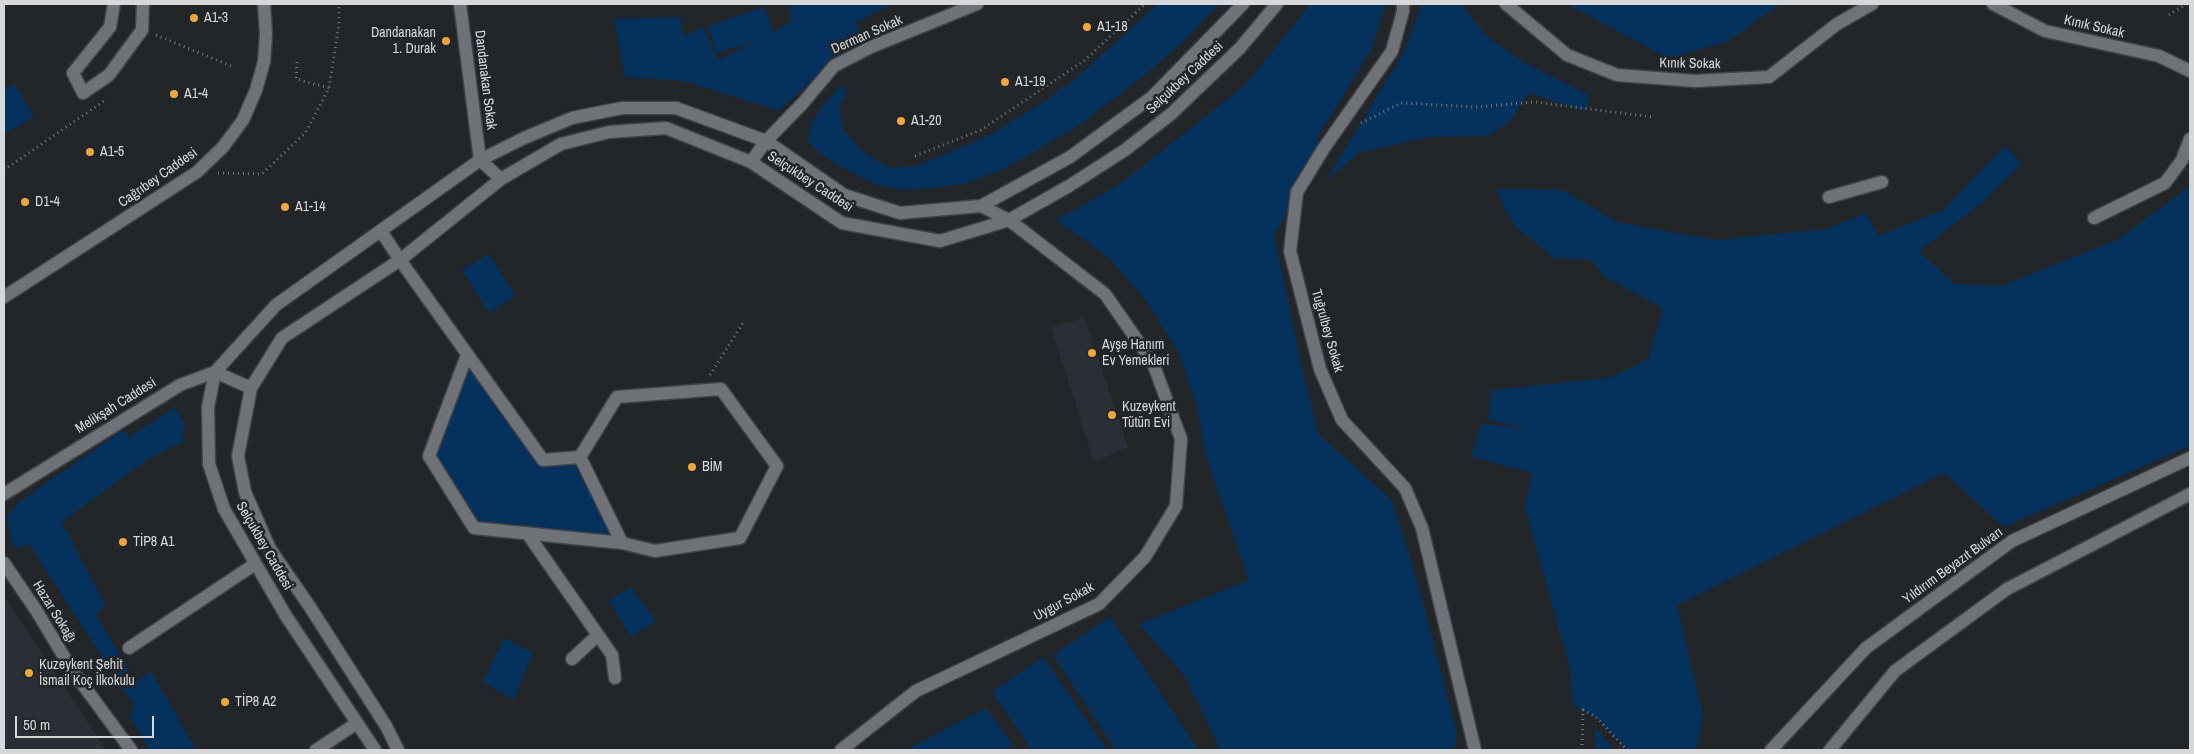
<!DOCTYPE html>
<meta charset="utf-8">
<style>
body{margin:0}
#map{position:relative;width:2194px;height:754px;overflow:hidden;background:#232629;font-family:"Archivo Narrow",sans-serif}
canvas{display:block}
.frame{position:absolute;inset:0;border:5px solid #d5d7d9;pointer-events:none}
.scale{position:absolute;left:15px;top:716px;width:139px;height:22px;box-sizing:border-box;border:2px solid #d5d7d9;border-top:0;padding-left:6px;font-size:15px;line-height:18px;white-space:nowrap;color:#d5d7d9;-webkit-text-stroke:4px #232629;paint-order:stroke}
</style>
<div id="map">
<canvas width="2194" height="754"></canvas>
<div class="frame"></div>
<div class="scale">50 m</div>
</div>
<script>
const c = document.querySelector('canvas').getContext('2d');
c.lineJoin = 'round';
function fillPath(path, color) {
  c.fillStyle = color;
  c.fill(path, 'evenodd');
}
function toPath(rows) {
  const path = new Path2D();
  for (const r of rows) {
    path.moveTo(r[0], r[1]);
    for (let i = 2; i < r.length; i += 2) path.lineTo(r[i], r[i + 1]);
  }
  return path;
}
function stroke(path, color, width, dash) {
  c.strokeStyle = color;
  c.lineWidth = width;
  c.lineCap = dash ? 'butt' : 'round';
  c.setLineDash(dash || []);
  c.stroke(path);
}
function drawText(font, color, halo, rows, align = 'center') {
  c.font = font + ' "Archivo Narrow",sans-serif';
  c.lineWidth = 5;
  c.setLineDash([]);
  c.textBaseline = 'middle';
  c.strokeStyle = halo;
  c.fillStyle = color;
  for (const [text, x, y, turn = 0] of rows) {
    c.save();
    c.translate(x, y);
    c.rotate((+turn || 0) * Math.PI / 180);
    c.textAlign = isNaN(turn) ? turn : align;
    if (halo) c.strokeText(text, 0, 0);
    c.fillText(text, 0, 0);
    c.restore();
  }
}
const built = toPath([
 [1084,318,1128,447,1094,462,1051,327],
 [4,596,106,750,4,750]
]);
const green = toPath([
 [790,4,892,4,856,22,860,35,779,111,685,81,625,77,614,19,680,17,684,36,703,27,719,60,756,40,717,53,708,26,764,7,773,32,791,22],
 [1158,4,1219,4,1184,41,1146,74,1107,104,1077,127,1002,170,963,184,933,188,902,190,878,185,854,174,822,155,808,141,811,124,823,105,842,85,847,91,839,108,844,130,863,152,890,168,916,166,986,137,1042,103,1074,80],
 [1311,4,1386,4,1371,50,1315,141,1330,139,1274,235,1302,369,1319,435,1392,500,1418,584,1457,733,1454,750,1219,750,1220,749,1185,676,1139,624,1249,580,1205,454,1197,406,1179,354,1149,304,1108,257,1056,220,1119,185,1244,86],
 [1422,4,1460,4,1489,38,1525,63,1589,95,1586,111,1528,93,1511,121,1488,136,1429,137,1358,153,1325,182,1404,52],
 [1567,4,1780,4,1727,42,1668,58],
 [15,84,34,117,4,134,4,90],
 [2005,146,2022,164,1983,202,1919,251,1954,284,2002,286,2119,239,2190,186,2190,446,2004,527,1944,473,1677,605,1703,715,1697,747,1696,750,1627,750,1596,717,1573,705,1570,668,1525,508,1532,473,1471,457,1482,423,1529,430,1488,419,1492,390,1609,378,1648,359,1663,308,1603,276,1592,260,1554,258,1513,224,1496,189,1563,190,1616,222,1716,240,1827,229,1866,213,1878,236,1943,210],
 [489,254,515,296,489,313,462,270],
 [467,355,543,460,580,457,622,543,474,528,429,456],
 [175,408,184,423,183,442,148,459,62,522,105,605,96,615,136,682,151,671,196,750,150,750,129,715,135,707,29,544,16,549,11,541,7,516,22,500,123,430,135,443,130,436],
 [631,587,656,621,631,637,609,600],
 [1110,617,1198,750,1116,750,1053,655],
 [504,638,533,653,514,700,483,682],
 [1043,657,1107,750,1032,750,992,692],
 [986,708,1013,745,1004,750,911,750,909,748],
 [1595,727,1614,750,1595,750]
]);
const path = toPath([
 [2169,15,2186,4,2190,5],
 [156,35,231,66],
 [297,62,296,79,329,88],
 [1361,123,1401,103,1477,107,1534,102,1653,117],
 [915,156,981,130,1085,60,1145,4],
 [4,170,104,101,102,99],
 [218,173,262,174,306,132,329,88,339,24,339,4],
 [710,375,743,323],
 [1582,750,1583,710,1596,717,1627,750]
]);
const minor = toPath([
 [114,4,110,27,73,73,83,93,109,75,142,30,143,4],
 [460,4,480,160],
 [1403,4,1403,11,1392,51,1324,148,1297,192,1290,251,1320,369,1342,420,1405,488,1422,528,1475,750],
 [1506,4,1567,55,1617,75,1695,81,1769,77,1837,24,1872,4],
 [1993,4,2045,31,2159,56,2190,71],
 [751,162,766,141,803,103,834,66,871,47,977,4],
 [501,179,561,144,609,132,666,128,751,162,842,223,940,241,1009,220,1069,186,1125,150,1171,114,1240,48,1277,4],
 [1829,197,1882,182],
 [2094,218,2165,183,2182,160,2190,139],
 [381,231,400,260,543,460,580,457],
 [4,297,197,172,223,147,243,120,256,90,264,62,266,34,264,4],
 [467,355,429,456,474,528,622,543],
 [721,389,777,466,740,538,655,551,622,543,580,457,617,397,721,389],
 [4,494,180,385,215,372,251,388],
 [527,533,612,655,615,678],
 [4,563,36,610,72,670,131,750],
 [129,648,255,564],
 [572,659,598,635],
 [316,750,357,723],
 [375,750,286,616,224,509,209,464,208,407,215,372,276,305,480,160,524,138,572,118,622,108,676,108,766,141,844,195,900,213,981,206,1070,157,1152,97,1243,4],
 [398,750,386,726,310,607,270,549,245,492,238,456,251,388,282,338,400,260,501,179,480,160],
 [841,750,916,691,1099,604,1145,557,1176,506,1181,439,1153,363,1105,294,1009,220,981,206],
 [1771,750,1866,648,2012,541,2190,458],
 [1830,750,1895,671,2007,589,2190,494]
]);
const markers = [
 [194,18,5,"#eea73c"],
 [1087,27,5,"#eea73c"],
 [446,41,5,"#eea73c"],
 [1005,82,5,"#eea73c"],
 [174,94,5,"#eea73c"],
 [901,121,5,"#eea73c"],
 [90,152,5,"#eea73c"],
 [25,202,5,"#eea73c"],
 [285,207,5,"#eea73c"],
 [1092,353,5,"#eea73c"],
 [1112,415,5,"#eea73c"],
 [692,467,5,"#eea73c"],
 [123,542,5,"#eea73c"],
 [29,673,5,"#eea73c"],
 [225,702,5,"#eea73c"]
];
const poiNames = [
 ["A1-3",204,18],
 ["A1-18",1097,27],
 ["Dandanakan",436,33,"right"],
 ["1. Durak",436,49,"right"],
 ["A1-19",1015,82],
 ["A1-4",184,94],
 ["A1-20",911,121],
 ["A1-5",100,152],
 ["D1-4",35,202],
 ["A1-14",295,207],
 ["Ayşe Hanım",1102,345],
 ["Ev Yemekleri",1102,361],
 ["Kuzeykent",1122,407],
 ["Tütün Evi",1122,423],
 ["BİM",702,467],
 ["TİP8 A1",133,542],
 ["Kuzeykent Şehit",39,665],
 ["İsmail Koç İlkokulu",39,681],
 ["TİP8 A2",235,702]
];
const streetNames = [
 ["Kınık Sokak",2094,27,13],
 ["Derman Sokak",867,35,-24],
 ["Kınık Sokak",1690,64,1],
 ["Selçukbey Caddesi",1185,78,-43],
 ["Dandanakan Sokak",485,80,83],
 ["Cağrıbey Caddesi",158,178,-35],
 ["Selçukbey Caddesi",810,182,33],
 ["Tuğrulbey Sokak",1327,331,74],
 ["Melikşah Caddesi",116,406,-32],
 ["Selçukbey Caddesi",264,546,60],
 ["Yıldırım Beyazıt Bulvarı",1953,566,-36],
 ["Uygur Sokak",1064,602,-28],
 ["Hazar Sokağı",54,612,58]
];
fillPath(built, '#2a2f37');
fillPath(green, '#05315d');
stroke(minor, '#414346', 15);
stroke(path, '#75787a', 3, [1, 4]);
stroke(minor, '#6f7276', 12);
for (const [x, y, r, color] of markers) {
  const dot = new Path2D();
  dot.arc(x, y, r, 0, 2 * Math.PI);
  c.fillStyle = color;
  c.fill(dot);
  stroke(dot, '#232629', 2);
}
drawText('14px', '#d5d7d9', '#232629', poiNames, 'left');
drawText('14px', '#d5d7d9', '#232629', streetNames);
</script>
